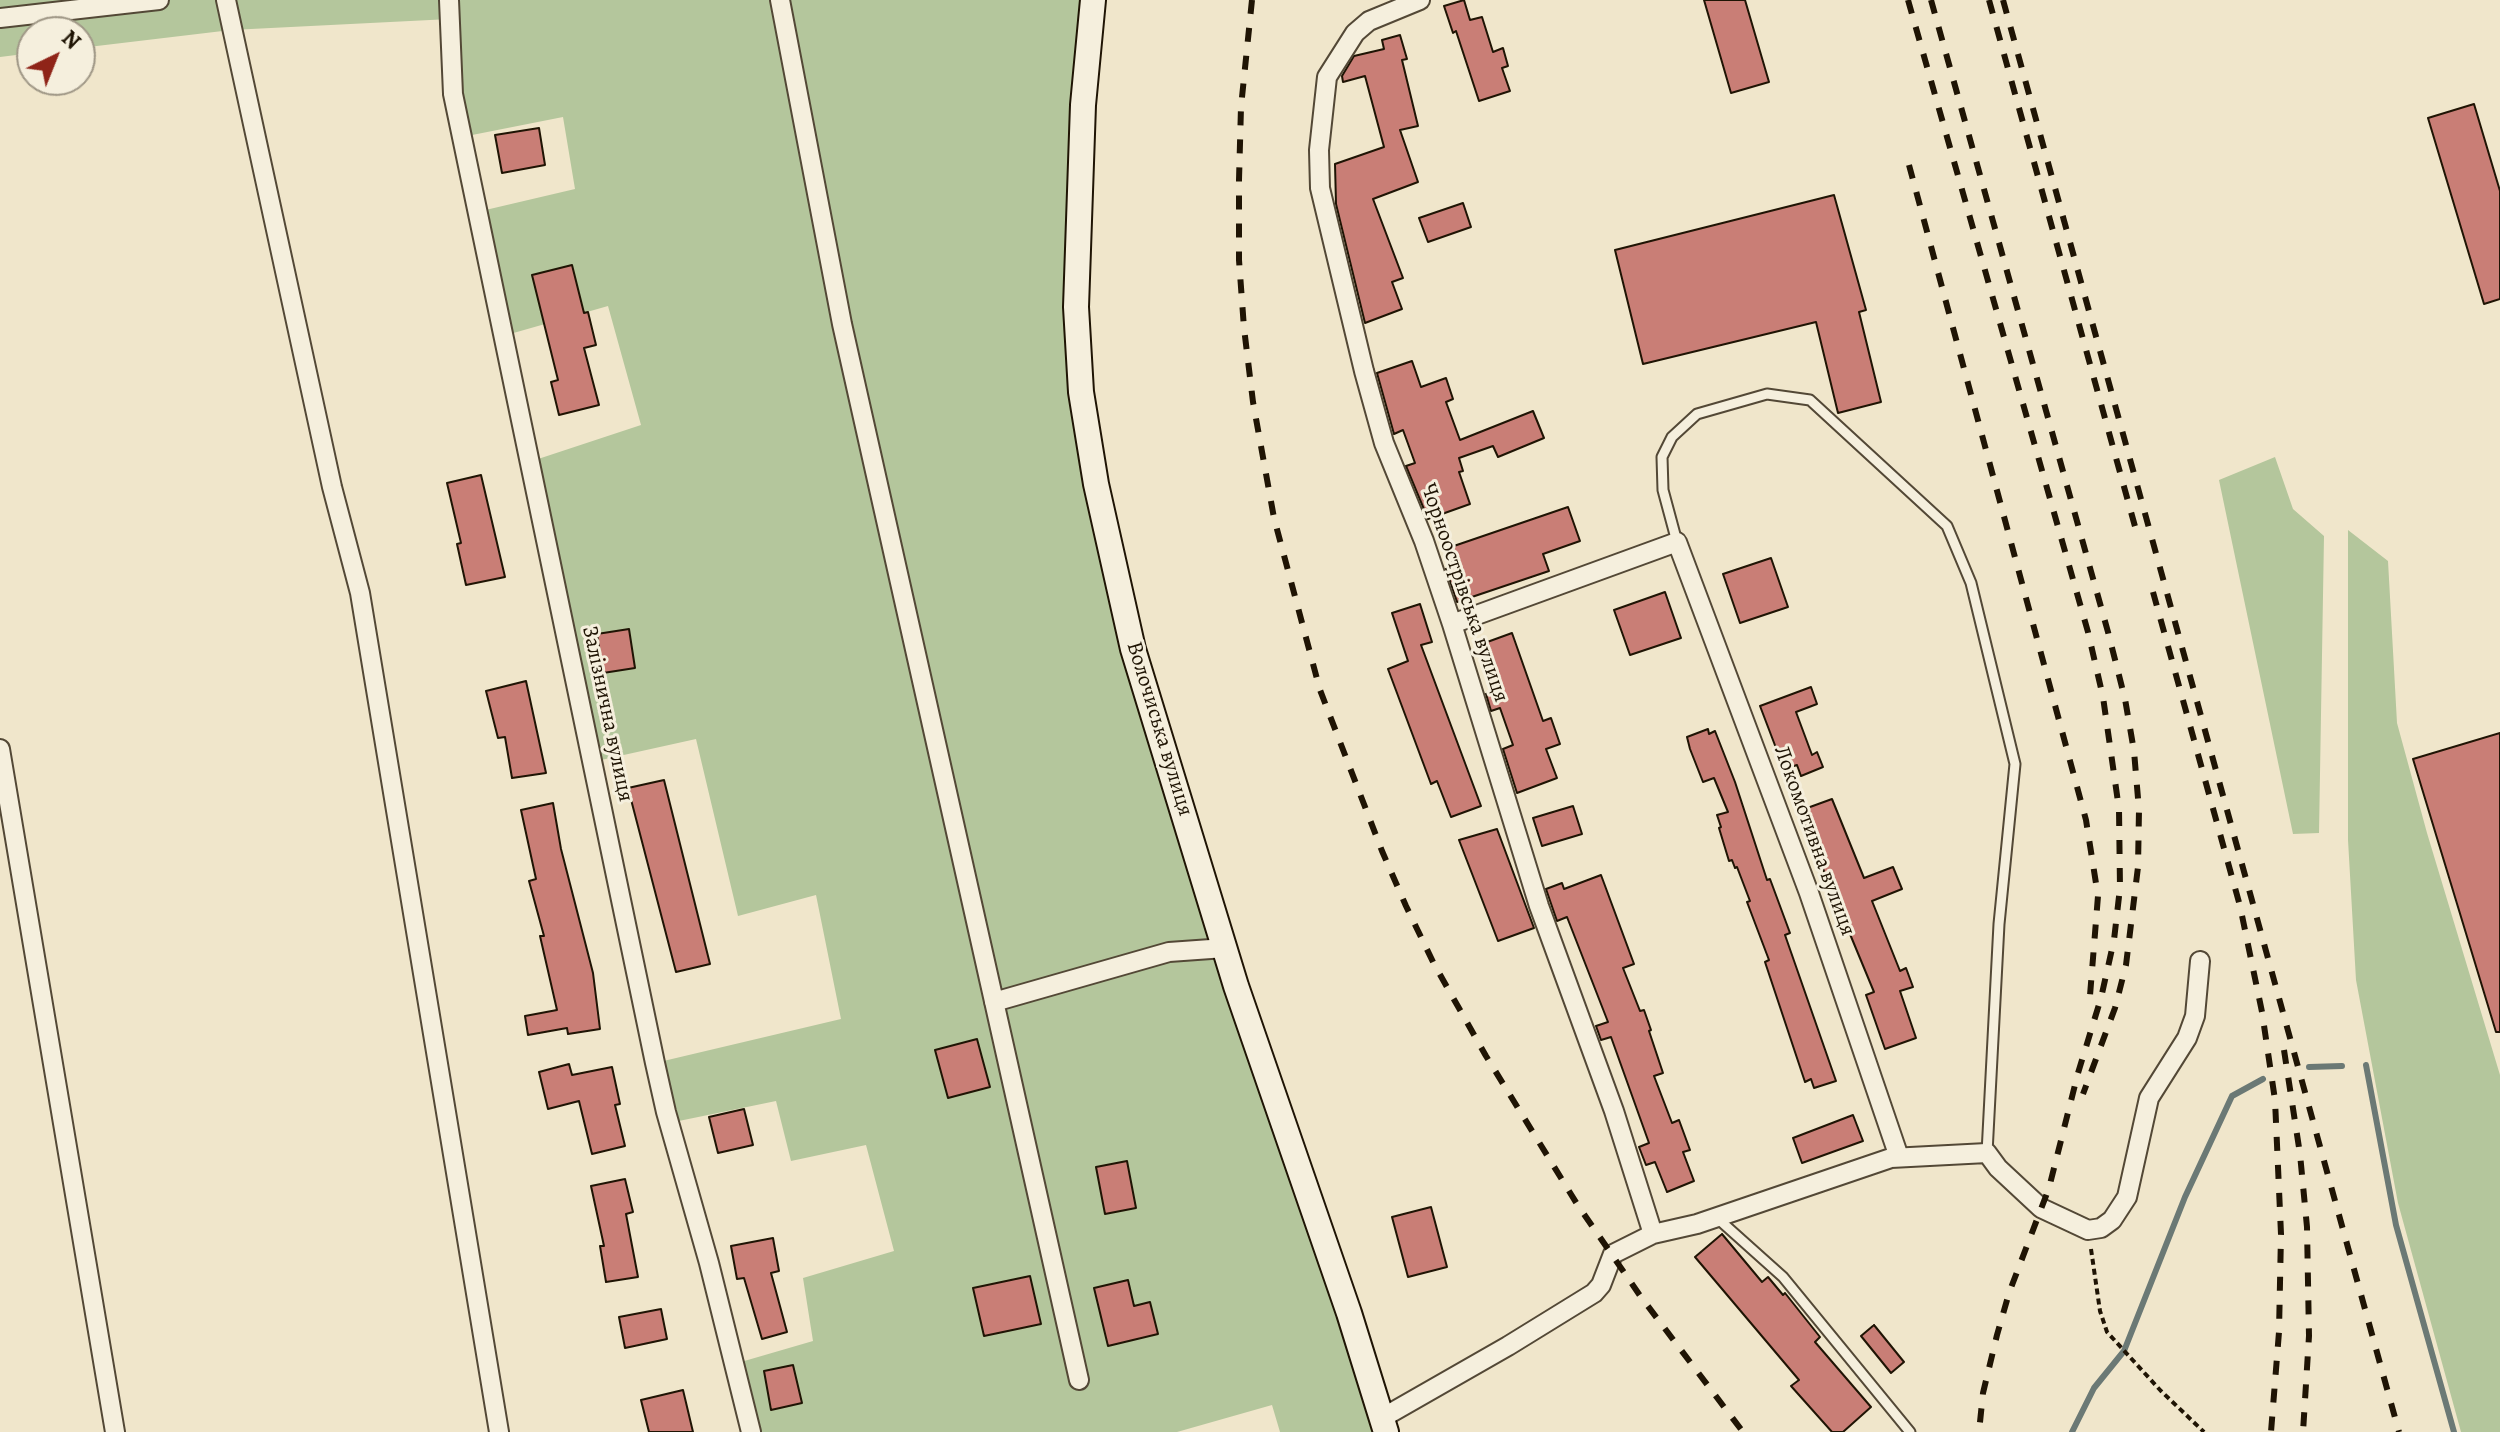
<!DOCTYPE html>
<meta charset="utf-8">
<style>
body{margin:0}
#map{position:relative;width:2500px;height:1432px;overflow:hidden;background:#f0e6cb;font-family:Alegreya,serif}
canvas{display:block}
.north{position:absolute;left:16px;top:16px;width:80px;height:80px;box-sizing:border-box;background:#f5efdd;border:2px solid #9f9786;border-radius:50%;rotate:43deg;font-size:22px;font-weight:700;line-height:32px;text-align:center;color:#1f1404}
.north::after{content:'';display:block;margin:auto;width:28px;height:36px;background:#8f2418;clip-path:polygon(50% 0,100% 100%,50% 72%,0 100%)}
</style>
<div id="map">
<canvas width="2500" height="1432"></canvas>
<div class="north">N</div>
</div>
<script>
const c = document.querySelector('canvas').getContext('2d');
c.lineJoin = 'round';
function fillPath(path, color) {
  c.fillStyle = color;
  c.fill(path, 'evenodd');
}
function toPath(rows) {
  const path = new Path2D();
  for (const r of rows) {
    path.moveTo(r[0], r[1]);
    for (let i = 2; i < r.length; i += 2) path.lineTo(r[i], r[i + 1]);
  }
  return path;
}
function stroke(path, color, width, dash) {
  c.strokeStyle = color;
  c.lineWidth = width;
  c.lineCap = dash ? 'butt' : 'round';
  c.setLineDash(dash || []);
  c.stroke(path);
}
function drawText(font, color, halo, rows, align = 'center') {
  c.font = font + ' Alegreya,serif';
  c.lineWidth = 6;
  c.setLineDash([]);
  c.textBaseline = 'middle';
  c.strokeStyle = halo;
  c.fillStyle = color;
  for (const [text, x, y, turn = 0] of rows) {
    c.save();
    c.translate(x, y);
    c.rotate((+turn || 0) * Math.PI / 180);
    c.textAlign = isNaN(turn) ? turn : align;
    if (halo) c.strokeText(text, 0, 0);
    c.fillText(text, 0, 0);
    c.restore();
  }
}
const green = toPath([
 [0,0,1093,0,1076,307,1133,649,1386,1432,1280,1432,1272,1405,1177,1432,751,1432,734,1364,813,1341,803,1278,894,1251,866,1145,791,1161,776,1101,669,1123,655,1063,841,1019,816,895,738,916,696,739,592,762,529,462,641,425,608,306,503,336,477,212,575,189,563,117,462,137,450,19,231,30,80,48,80,32,32,32,32,53,0,57],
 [2275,457,2293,509,2324,536,2319,833,2293,834,2219,480],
 [2348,530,2388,561,2397,723,2427,833,2500,1075,2500,1432,2461,1432,2398,1203,2356,980,2348,840]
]);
const stream = toPath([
 [2366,1065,2396,1225,2454,1432],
 [2309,1067,2342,1066],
 [2072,1432,2094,1388,2124,1351,2185,1197,2232,1096,2263,1079]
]);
const building = toPath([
 [1464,0,1470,20,1482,17,1493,52,1503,48,1508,66,1502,68,1510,91,1479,101,1456,31,1453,33,1444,6,1464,0],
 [1704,0,1745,0,1769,82,1731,93,1704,0],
 [1400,35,1407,59,1402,60,1418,126,1400,130,1418,182,1373,199,1403,278,1392,282,1402,309,1365,323,1336,204,1335,164,1384,147,1365,76,1343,82,1342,76,1354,56,1384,49,1382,40,1400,35],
 [2474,104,2500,191,2500,299,2484,304,2428,118,2474,104],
 [539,128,545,165,502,173,495,135,539,128],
 [1834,195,1866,310,1859,312,1881,402,1838,413,1816,322,1643,364,1615,250,1834,195],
 [1463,203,1471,227,1428,242,1419,218,1463,203],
 [572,265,584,313,588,312,596,345,584,348,599,405,559,415,551,382,558,380,532,275,572,265],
 [1412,361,1421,387,1446,378,1453,399,1446,402,1460,440,1533,411,1544,438,1498,457,1493,446,1459,458,1463,471,1459,472,1470,504,1428,519,1406,466,1415,463,1403,430,1394,434,1377,373,1412,361],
 [481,475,505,577,466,585,457,544,461,543,447,483,481,475],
 [1568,507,1580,541,1543,554,1549,571,1457,602,1446,569,1454,566,1448,548,1568,507],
 [1771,558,1788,607,1740,623,1723,574,1771,558],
 [1665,592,1681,638,1630,655,1614,610,1665,592],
 [1420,604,1432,642,1421,645,1481,806,1451,817,1437,781,1431,784,1388,669,1408,661,1392,613,1420,604],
 [629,629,635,668,603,673,597,634,629,629],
 [1512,633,1543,721,1551,718,1560,744,1546,749,1557,778,1517,793,1503,749,1513,745,1500,708,1491,711,1486,694,1495,691,1479,645,1512,633],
 [526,681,546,773,512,778,505,737,498,738,486,691,526,681],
 [1811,687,1817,704,1796,712,1812,755,1817,752,1823,767,1801,776,1797,765,1784,769,1760,706,1811,687],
 [1708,729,1709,734,1715,731,1735,782,1767,880,1770,879,1790,933,1785,935,1836,1081,1814,1088,1811,1079,1805,1082,1765,962,1769,960,1747,902,1750,901,1737,867,1735,868,1732,860,1729,861,1719,828,1721,827,1717,815,1728,812,1714,778,1703,782,1690,749,1687,737,1708,729],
 [2500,733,2500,1032,2496,1032,2413,759,2500,733],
 [664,780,710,964,676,972,628,788,664,780],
 [1832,799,1864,878,1893,867,1902,889,1872,901,1900,971,1906,968,1913,987,1900,991,1916,1038,1885,1049,1866,995,1874,992,1799,811,1832,799],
 [553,803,561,849,593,973,600,1029,568,1034,567,1028,528,1035,525,1016,557,1010,540,936,544,936,529,881,536,879,521,810,553,803],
 [1573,806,1582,834,1542,846,1533,818,1573,806],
 [1497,829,1534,928,1498,941,1459,840,1497,829],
 [1601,875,1634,964,1623,968,1640,1011,1644,1010,1651,1030,1649,1031,1663,1073,1654,1076,1672,1123,1679,1120,1690,1150,1683,1152,1694,1181,1667,1192,1655,1162,1646,1165,1639,1147,1649,1143,1611,1037,1601,1040,1596,1026,1608,1022,1567,917,1557,921,1546,889,1562,883,1564,889,1601,875],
 [977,1039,990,1087,948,1098,935,1050,977,1039],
 [569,1064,572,1075,612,1067,620,1104,615,1105,625,1146,592,1154,579,1101,548,1109,539,1072,569,1064],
 [744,1109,753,1145,718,1153,709,1117,744,1109],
 [1853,1115,1863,1141,1802,1163,1793,1138,1853,1115],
 [1127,1161,1136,1208,1105,1214,1096,1167,1127,1161],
 [625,1179,633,1212,626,1214,638,1277,606,1282,600,1246,604,1246,591,1186,625,1179],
 [1431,1207,1447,1267,1408,1277,1392,1217,1431,1207],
 [1722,1234,1762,1282,1768,1277,1783,1295,1785,1293,1820,1337,1815,1342,1871,1407,1843,1432,1832,1432,1791,1386,1799,1380,1695,1257,1722,1234],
 [773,1238,779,1271,771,1273,787,1332,762,1339,744,1278,737,1279,731,1246,773,1238],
 [1030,1276,1041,1324,984,1336,973,1288,1030,1276],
 [1128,1280,1134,1306,1150,1302,1158,1334,1108,1346,1094,1288,1128,1280],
 [661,1309,667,1339,625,1348,619,1317,661,1309],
 [1874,1325,1904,1362,1891,1373,1861,1336,1874,1325],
 [793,1365,802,1403,771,1410,764,1371,793,1365],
 [683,1390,693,1432,649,1432,641,1400,683,1390]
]);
const path = toPath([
 [2091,1249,2100,1311,2107,1332,2161,1391,2204,1432]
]);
const service = toPath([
 [1677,542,1663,490,1662,457,1672,437,1697,414,1767,394,1810,400,1947,526,1971,583,2015,764,1999,924,1987,1153],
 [1716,1217,1783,1277,1910,1432]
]);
const minor = toPath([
 [226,0,332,487,360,593,499,1432],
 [449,0,453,94,655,1063,666,1112,709,1263,751,1432],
 [780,0,842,324,1079,1380],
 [1420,0,1369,21,1355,33,1327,77,1319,150,1320,188,1364,371,1384,443,1424,541,1452,624,1539,906,1614,1111,1653,1234],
 [0,18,159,0],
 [1452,624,1677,542,1809,893,1899,1157],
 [0,749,115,1432],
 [994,1002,1169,952,1225,948],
 [1382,1418,1508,1346,1594,1293,1601,1285,1613,1254,1653,1234,1697,1224,1891,1158,1987,1153,1998,1168,2041,1208,2088,1230,2101,1228,2112,1220,2127,1197,2149,1098,2187,1038,2195,1016,2200,961]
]);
const secondary = toPath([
 [1093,0,1083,105,1076,307,1081,392,1096,484,1133,649,1236,986,1349,1313,1386,1432]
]);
const rail = toPath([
 [1252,0,1241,107,1239,180,1239,260,1244,328,1253,402,1274,518,1320,690,1382,851,1406,906,1434,964,1486,1056,1577,1204,1641,1297,1743,1432],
 [1908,0,2088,632,2103,697,2119,809,2120,888,2114,940,2101,998,2078,1073,2049,1188,2009,1293,1997,1335,1983,1393,1979,1432],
 [1931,0,2108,632,2125,699,2134,751,2139,810,2138,867,2126,965,2115,1008,2083,1094],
 [1989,0,2136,530],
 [2003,0,2399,1432],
 [1909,165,2086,820,2098,896,2089,1008],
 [2153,592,2240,906,2262,1012,2275,1100,2281,1234,2279,1332,2271,1432],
 [2284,1050,2300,1154,2307,1227,2309,1336,2303,1432]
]);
const streetNames = [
 ["Чорноострівська вулиця",1464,593,71],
 ["Залізнична вулиця",607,714,78],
 ["Волочиська вулиця",1159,729,73],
 ["Локомотивна вулиця",1814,841,70]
];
fillPath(green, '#b4c69c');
stroke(stream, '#6b7975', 6);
fillPath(building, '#c97e76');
stroke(building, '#1f1404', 2);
stroke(service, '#534836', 13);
stroke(minor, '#534836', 22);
stroke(secondary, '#1f1404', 28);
stroke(path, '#1f1404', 4, [6, 4]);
stroke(service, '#f5efdd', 9);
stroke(minor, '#f5efdd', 18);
stroke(secondary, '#f5efdd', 24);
stroke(rail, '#1f1404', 6, [14, 14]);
drawText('22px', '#1f1404', '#f5efdd', streetNames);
</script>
